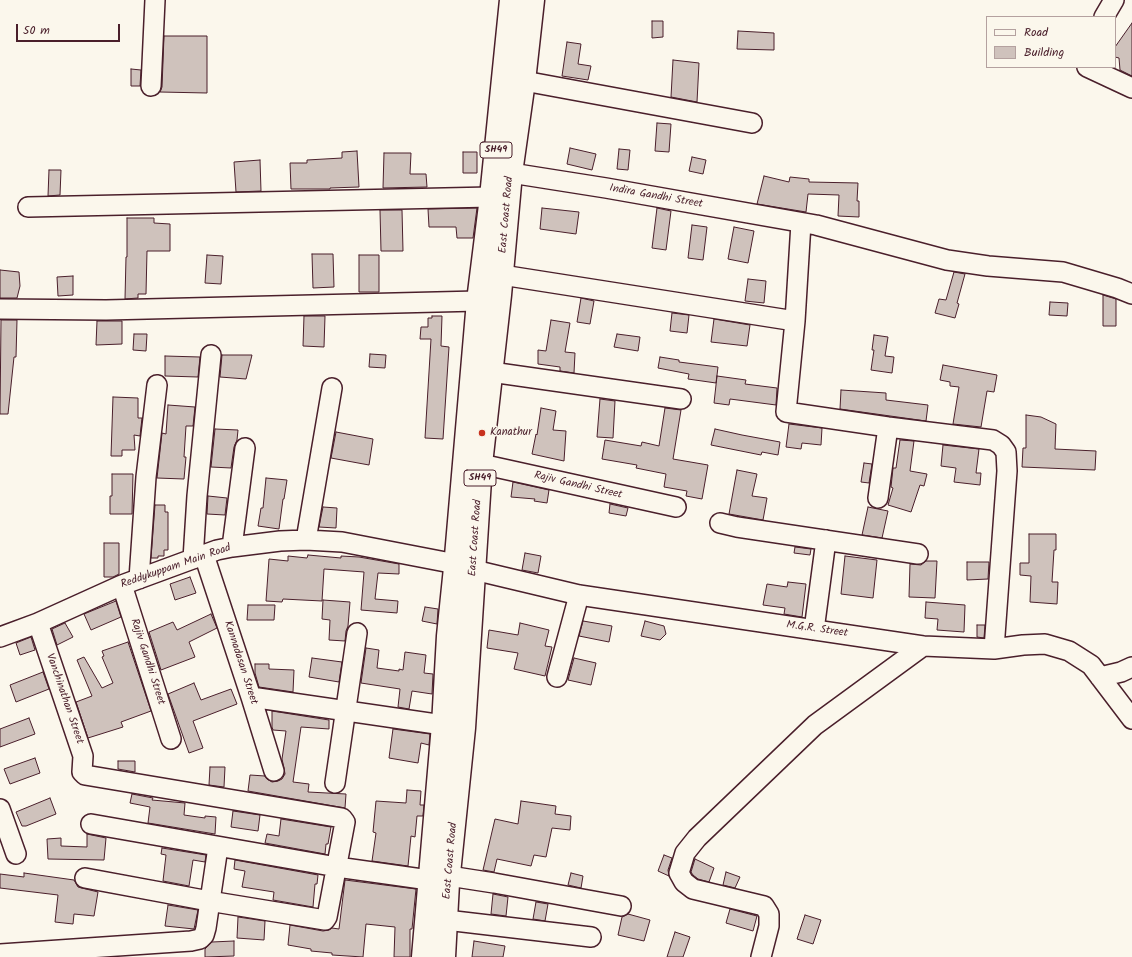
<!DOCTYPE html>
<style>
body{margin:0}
#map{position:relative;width:1132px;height:957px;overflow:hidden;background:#fbf7ec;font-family:Kalam,sans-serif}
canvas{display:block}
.legend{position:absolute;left:986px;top:16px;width:130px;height:52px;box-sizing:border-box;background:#fbf7ec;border:1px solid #b4a19f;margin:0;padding:5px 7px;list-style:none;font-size:12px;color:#4a1f2b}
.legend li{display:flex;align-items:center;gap:8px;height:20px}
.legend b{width:20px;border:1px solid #b4a19f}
.scale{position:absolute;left:16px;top:24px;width:104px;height:18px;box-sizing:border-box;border:2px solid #4a1f2b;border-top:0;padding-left:5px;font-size:12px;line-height:14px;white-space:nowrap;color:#4a1f2b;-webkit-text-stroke:3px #fbf7ec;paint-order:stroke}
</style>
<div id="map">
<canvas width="1132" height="957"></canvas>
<ul class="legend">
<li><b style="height:5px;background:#fbf7ec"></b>Road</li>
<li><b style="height:11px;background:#cfc2bc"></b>Building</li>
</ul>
<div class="scale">50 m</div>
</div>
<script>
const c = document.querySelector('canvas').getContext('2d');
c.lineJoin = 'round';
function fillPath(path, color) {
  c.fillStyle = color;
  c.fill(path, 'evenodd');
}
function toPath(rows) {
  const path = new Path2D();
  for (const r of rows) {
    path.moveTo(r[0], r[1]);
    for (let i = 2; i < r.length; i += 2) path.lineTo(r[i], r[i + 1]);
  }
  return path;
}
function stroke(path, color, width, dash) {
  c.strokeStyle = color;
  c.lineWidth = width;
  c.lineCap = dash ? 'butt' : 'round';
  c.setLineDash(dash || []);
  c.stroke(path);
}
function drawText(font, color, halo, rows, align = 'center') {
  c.font = font + ' Kalam,sans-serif';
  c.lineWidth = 3;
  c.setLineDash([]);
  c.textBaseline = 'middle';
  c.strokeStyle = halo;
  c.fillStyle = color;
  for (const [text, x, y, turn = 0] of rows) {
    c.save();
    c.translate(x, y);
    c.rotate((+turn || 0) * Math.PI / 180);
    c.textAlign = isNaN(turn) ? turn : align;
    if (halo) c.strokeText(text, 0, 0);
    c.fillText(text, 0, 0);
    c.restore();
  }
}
const building = toPath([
 [652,21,663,21,663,37,652,38,652,21],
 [1132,23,1132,76,1120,70,1119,58,1115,57,1115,47,1132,23],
 [738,31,774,33,774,50,737,49,738,31],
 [164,36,207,36,207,93,160,92,162,87,164,36],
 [567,42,581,44,578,64,591,66,588,80,562,76,567,42],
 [673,60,699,63,697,102,671,97,673,60],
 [131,69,141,70,140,86,131,86,131,69],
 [657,123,671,124,669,152,655,151,657,123],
 [570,148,596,154,592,170,567,164,570,148],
 [619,149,630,150,628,170,617,169,619,149],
 [357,151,359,187,330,188,330,189,291,189,290,163,307,163,307,160,342,158,342,152,357,151],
 [463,152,477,152,477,173,463,173,463,152],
 [384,153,411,153,410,174,426,174,427,187,383,188,384,153],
 [692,157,706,160,703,174,689,171,692,157],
 [260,160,261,191,236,192,234,162,260,160],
 [49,170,61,170,60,195,48,196,49,170],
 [764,176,789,182,790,177,809,179,809,182,858,183,857,201,859,201,859,217,838,216,839,195,808,194,806,212,757,204,764,176],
 [477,208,473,238,457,238,456,227,429,227,428,209,477,208],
 [542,208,579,212,576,234,540,229,542,208],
 [657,208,671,211,666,250,652,248,657,208],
 [380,210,402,210,403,251,381,251,380,210],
 [127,218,154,218,154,223,170,224,170,251,147,251,146,294,138,294,138,298,125,299,126,257,127,257,127,218],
 [692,225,707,227,703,260,688,258,692,225],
 [734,227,754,231,748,263,728,259,734,227],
 [312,254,333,254,334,287,313,288,312,254],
 [207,255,223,256,221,284,205,283,207,255],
 [359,255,379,255,379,292,359,292,359,255],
 [0,270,19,272,20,286,17,298,0,298,0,270],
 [954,272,965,274,957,303,959,304,955,318,935,313,939,299,946,300,954,272],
 [73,276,73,295,58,296,57,277,73,276],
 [748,279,766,281,764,303,745,301,748,279],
 [1103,295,1116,299,1116,326,1103,326,1103,295],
 [581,298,594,301,590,324,577,322,581,298],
 [1050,302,1068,303,1067,316,1049,315,1050,302],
 [672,313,689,315,687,333,670,331,672,313],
 [304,316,325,316,324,347,303,346,304,316],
 [432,316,442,316,441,346,449,347,443,439,425,438,431,339,420,339,421,327,428,327,428,318,432,318,432,316],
 [714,319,750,325,747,346,711,342,714,319],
 [1,320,17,320,16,357,14,357,8,414,0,414,1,320],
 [551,320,570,323,565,352,575,353,574,373,560,371,560,367,538,364,538,350,546,351,551,320],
 [97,321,122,321,122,344,96,345,97,321],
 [134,334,147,334,146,351,133,350,134,334],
 [617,334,640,337,638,351,614,347,617,334],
 [874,335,888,337,885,356,894,357,892,373,871,370,874,350,872,350,874,335],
 [370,354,386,355,385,368,369,367,370,354],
 [222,355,252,355,246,379,220,377,222,355],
 [165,356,200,357,198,377,165,376,165,356],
 [660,357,679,360,679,362,718,367,716,383,688,379,689,374,658,368,660,357],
 [943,365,997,375,994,392,987,391,981,427,953,424,959,387,950,386,950,382,940,380,943,365],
 [717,376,746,380,745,384,777,388,776,405,730,399,729,405,714,403,717,376],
 [841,390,886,393,886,400,928,405,926,421,840,409,841,390],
 [113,397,138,398,138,418,142,418,140,436,134,435,135,450,122,450,122,456,111,456,113,397],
 [600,399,615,401,613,438,597,437,600,399],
 [168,405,195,407,193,426,186,426,184,457,186,457,184,479,157,478,162,433,166,434,168,405],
 [541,408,556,411,553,430,566,431,564,461,532,454,536,434,537,435,541,408],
 [665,408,681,410,673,459,708,465,702,499,686,496,687,491,664,487,666,474,636,468,637,465,602,459,605,440,641,446,642,442,659,446,665,408],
 [1026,415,1041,417,1056,424,1055,449,1096,451,1095,470,1022,467,1023,448,1026,448,1026,415],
 [789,424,822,428,821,445,802,443,801,449,786,447,789,424],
 [215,429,238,430,237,440,234,447,231,468,211,467,215,429],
 [715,429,742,435,780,442,778,455,762,452,761,455,711,445,715,429],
 [336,432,373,439,369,465,331,458,336,432],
 [900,440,914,441,910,471,927,474,924,486,920,485,911,512,888,505,893,488,891,487,893,468,896,468,900,440],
 [943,445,979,449,976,473,981,473,980,485,954,482,956,468,941,466,943,445],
 [864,463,872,464,869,483,861,482,864,463],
 [737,470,757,474,752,496,767,498,763,520,729,514,737,470],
 [112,474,133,474,132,514,110,514,110,496,112,496,112,474],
 [266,478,287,480,284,499,283,499,279,529,258,526,261,508,263,508,266,478],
 [513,482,549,490,547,503,534,501,535,499,511,497,513,482],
 [208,496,227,498,225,515,207,514,208,496],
 [610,504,628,508,626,516,609,513,610,504],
 [155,505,165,505,165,512,168,512,168,550,164,550,164,556,158,556,158,558,151,558,155,505],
 [323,507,337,508,336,528,319,527,323,507],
 [868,507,888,511,882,538,862,535,868,507],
 [1029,534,1056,534,1056,550,1054,550,1052,582,1058,582,1057,604,1030,602,1031,576,1020,575,1020,563,1029,563,1029,534],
 [104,543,119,543,119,574,113,577,104,577,104,543],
 [795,547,811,549,810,555,794,553,795,547],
 [525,553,541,556,538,573,522,570,525,553],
 [308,555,341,558,341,556,359,557,399,564,399,574,378,573,375,599,398,601,397,613,361,610,364,572,324,569,322,601,283,599,282,602,266,601,269,559,288,561,288,556,307,558,308,555],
 [845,556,877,560,873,598,841,594,845,556],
 [926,561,937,561,935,598,909,597,910,564,921,565,926,561],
 [967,562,989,562,988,579,967,580,967,562],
 [190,577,196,593,175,600,170,584,190,577],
 [788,582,806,584,802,617,784,614,785,608,763,605,767,584,787,587,788,582],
 [323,600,350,602,348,626,346,631,345,641,329,640,330,620,322,619,323,600],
 [116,601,121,617,91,630,84,614,116,601],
 [926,602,965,605,964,632,937,630,938,619,925,618,926,602],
 [248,605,275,605,274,620,247,620,248,605],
 [425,607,438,609,437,624,422,621,425,607],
 [211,614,217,628,189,642,195,657,161,670,149,632,173,622,177,630,211,614],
 [583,621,612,626,609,642,579,636,583,621],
 [645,621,664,626,666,634,660,640,641,636,645,621],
 [65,623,73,637,57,645,52,629,65,623],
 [520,623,549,630,545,646,552,647,545,676,514,669,518,653,487,648,489,630,518,635,520,623],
 [977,625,985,625,984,638,977,637,977,625],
 [31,637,35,650,20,655,16,643,31,637],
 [128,642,151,711,121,722,123,727,88,738,76,702,92,696,77,660,84,657,102,688,113,683,102,657,104,656,102,651,128,642],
 [366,648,379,650,377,668,399,671,399,669,403,670,405,652,426,655,424,673,433,674,432,694,412,691,409,709,398,707,400,689,361,683,366,648],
 [312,658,342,662,339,682,309,677,312,658],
 [574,658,596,663,591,685,568,680,574,658],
 [255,664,269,664,269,669,294,670,293,692,259,687,255,673,255,664],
 [43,672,49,689,16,702,10,685,43,672],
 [194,683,201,700,231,689,237,704,193,721,203,748,189,753,168,694,194,683],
 [272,711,329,720,329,729,301,727,293,782,309,784,308,792,346,794,345,808,248,791,250,775,265,776,267,779,272,782,278,781,282,779,285,774,284,768,282,759,286,731,273,730,272,727,272,711],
 [29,718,35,734,0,747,0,729,29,718],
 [393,729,430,734,429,745,421,743,418,763,389,758,393,729],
 [35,758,40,773,10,784,4,769,35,758],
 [118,761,135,761,135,772,118,769,118,761],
 [210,767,225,767,224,787,209,785,210,767],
 [407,790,421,791,420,805,424,805,423,816,417,816,415,837,411,836,408,866,372,861,376,833,373,832,376,801,406,803,407,790],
 [132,794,153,798,152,800,185,803,184,815,205,818,205,816,216,817,215,834,148,823,150,807,130,803,132,794],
 [50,798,56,814,26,826,22,826,16,812,50,798],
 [521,801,556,806,555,814,571,816,570,830,552,828,546,857,534,855,531,866,497,859,494,872,483,870,495,819,518,824,521,801],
 [233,811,260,815,258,831,231,827,233,811],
 [281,819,331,827,328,844,326,844,325,854,265,843,267,834,279,836,281,819],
 [87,834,106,838,104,860,48,859,47,839,61,838,61,846,87,847,87,834],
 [162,848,206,855,205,862,193,860,189,886,163,881,166,855,161,854,162,848],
 [664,855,672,858,668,870,669,876,658,871,664,855],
 [695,859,714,868,709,882,698,879,693,875,691,872,695,859],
 [235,860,318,875,317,884,315,884,313,907,273,900,274,892,242,887,245,871,234,869,235,860],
 [726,872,740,877,735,888,723,885,726,872],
 [24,873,74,880,78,887,98,892,94,916,74,914,73,924,55,922,58,895,0,888,0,874,24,877,24,873],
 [571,873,583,876,581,888,568,885,571,873],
 [345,880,416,889,412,929,410,929,410,957,394,957,395,927,366,924,363,957,332,955,332,953,311,951,311,949,288,945,290,925,323,931,329,930,332,928,339,929,345,880],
 [493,894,508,897,506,916,491,914,493,894],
 [536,902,548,904,545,921,533,919,536,902],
 [168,905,198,910,194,929,165,926,168,905],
 [730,909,757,916,753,931,726,923,730,909],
 [628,914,650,920,644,941,618,935,622,917,628,914],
 [805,915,821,920,813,944,797,939,805,915],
 [238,917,265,921,264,940,237,938,238,917],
 [675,932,690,937,683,957,667,957,675,932],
 [234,941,234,956,205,957,205,949,212,942,234,941],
 [474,941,505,946,503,957,472,957,474,941]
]);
const minor = toPath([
 [1104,17,1114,0],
 [1087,67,1132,88],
 [524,81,752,123],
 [151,86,155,0],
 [511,173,606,188,816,225,947,260,988,266,1063,272,1117,288,1132,294],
 [28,207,491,197],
 [801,223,795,321,786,412,888,427,993,440,1001,445,1006,452,1007,471,994,649],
 [502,275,795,321],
 [0,309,106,310,478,301],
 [491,372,681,399],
 [481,464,676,507],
 [878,498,888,427],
 [720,523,737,527,918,554],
 [306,540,332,388],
 [232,547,245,448],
 [204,555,251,697,274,771],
 [193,559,197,496,211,355],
 [474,570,579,595,923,646,994,649,1023,645,1045,644,1069,651,1091,665,1132,719],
 [139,579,146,477,157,385],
 [122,585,171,739],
 [38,623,83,756,82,772,85,775,342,818,345,822,327,917,325,920,209,901,85,878],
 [814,630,826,540],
 [0,637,38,623,122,585,217,550,232,547,280,541,306,540,342,542,456,564],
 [557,677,579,595],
 [1100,677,1121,672,1132,667],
 [251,697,443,725],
 [335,783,357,633],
 [0,809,16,854],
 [91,824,337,867,429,880],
 [449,876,494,883,621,906],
 [446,920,591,937],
 [0,954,191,941,200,939,204,935,206,928,218,847],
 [761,957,769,926,769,914,764,906,693,889,684,882,679,873,685,853,697,838,815,725,923,646]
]);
const major = toPath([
 [423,957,443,725,448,636,455,568,472,371,478,301,491,197,511,0],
 [444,957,448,883,464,728,481,464,500,295,511,173,524,81,533,0]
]);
const markers = [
 [482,433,4,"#c8321e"]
];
const shields = [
 [496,150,32],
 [480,478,32]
];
const shieldNames = [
 ["SH49",496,150],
 ["SH49",480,478]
];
const streetNames = [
 ["Indira Gandhi Street",656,197,10],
 ["East Coast Road",507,215,-85],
 ["Rajiv Gandhi Street",578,486,13],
 ["East Coast Road",476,538,-86],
 ["Reddykuppam Main Road",176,567,-19],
 ["M.G.R. Street",817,630,8],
 ["Rajiv Gandhi Street",147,662,72],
 ["Kannadasan Street",240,663,72],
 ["Vanchinathan Street",64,699,71],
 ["East Coast Road",451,861,-85]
];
const poiNames = [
 ["Kanathur",490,433]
];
fillPath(building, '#cfc2bc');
stroke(building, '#4a1f2b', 1);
stroke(minor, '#4a1f2b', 22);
stroke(major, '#4a1f2b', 25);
stroke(minor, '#fbf7ec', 19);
stroke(major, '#fbf7ec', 22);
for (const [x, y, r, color] of markers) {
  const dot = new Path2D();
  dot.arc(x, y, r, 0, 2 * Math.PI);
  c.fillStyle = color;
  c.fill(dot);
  stroke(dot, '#fbf7ec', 1.5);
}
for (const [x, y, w] of shields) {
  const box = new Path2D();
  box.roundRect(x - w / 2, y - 8, w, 16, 3);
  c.fillStyle = '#fbf7ec';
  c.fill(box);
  stroke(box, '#4a1f2b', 1);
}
drawText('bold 10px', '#4a1f2b', null, shieldNames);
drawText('11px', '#4a1f2b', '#fbf7ec', streetNames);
drawText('11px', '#4a1f2b', '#fbf7ec', poiNames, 'left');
</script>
